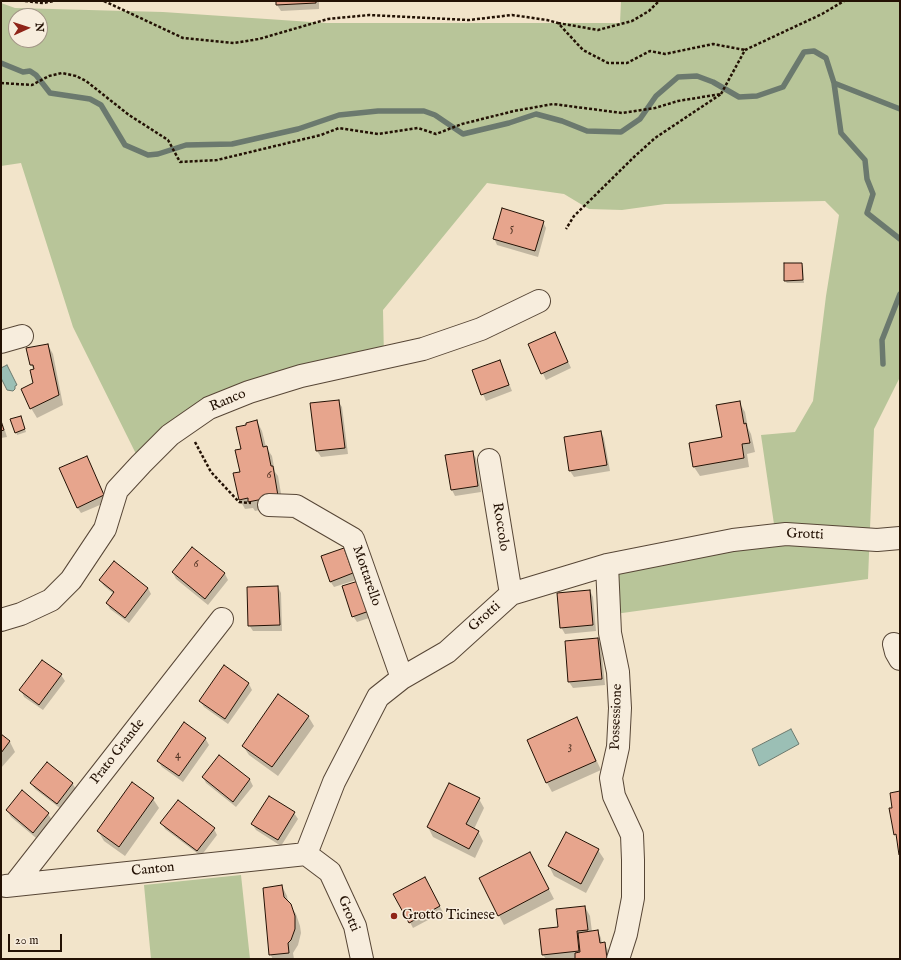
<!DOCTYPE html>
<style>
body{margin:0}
#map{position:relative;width:901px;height:960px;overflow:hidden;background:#f2e4ca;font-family:"IM FELL English",serif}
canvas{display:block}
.frame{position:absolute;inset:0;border:2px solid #231104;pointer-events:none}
.north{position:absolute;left:8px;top:8px;width:40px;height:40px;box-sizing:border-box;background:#f7eddd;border:1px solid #a29586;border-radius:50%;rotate:87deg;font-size:11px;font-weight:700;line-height:16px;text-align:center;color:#231104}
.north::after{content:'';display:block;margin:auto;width:14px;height:18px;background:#8f2418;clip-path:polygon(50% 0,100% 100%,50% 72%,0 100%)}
.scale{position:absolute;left:8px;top:934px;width:54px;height:18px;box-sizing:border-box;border:2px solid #231104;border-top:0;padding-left:5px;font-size:12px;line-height:14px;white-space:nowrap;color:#231104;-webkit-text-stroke:3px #f7eddd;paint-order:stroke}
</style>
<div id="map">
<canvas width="901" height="960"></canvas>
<div class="frame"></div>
<div class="north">N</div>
<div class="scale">20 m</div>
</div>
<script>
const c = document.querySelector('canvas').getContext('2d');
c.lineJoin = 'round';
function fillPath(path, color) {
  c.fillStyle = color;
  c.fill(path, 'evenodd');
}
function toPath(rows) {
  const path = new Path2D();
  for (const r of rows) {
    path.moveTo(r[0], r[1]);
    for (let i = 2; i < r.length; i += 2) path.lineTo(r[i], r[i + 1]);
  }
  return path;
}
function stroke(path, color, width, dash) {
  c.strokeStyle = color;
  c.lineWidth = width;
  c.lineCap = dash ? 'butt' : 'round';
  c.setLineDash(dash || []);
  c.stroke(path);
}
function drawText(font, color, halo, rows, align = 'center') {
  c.font = font + ' "IM FELL English",serif';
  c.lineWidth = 3;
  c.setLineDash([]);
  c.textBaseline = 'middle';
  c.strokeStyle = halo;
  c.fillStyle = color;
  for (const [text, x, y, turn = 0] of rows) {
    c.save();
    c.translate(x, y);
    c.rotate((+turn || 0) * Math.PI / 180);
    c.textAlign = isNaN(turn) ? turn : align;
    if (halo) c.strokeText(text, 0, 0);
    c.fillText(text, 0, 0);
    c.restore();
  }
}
const green = toPath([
 [621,1,900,1,900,377,874,429,868,579,615,614,605,566,775,531,761,435,795,432,813,401,826,296,839,215,825,201,665,204,622,210,589,209,564,194,487,183,383,310,384,358,249,392,141,464,73,327,21,163,1,166,1,3,15,8,163,12,326,23,620,23],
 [16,16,40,16,40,40,16,40],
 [241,875,250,959,151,959,144,885]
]);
const water = toPath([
 [7,365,17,385,15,386,15,389,13,391,7,390,1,378,1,368,7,365],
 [791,729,799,744,759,766,752,749,791,729]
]);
const shadow = toPath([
 [277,1,319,1,319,9,281,11,277,5],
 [543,222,546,228,538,257,497,245,494,238],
 [802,264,803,266,804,283,787,283,785,281],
 [558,339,571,368,546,380,529,344],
 [48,345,53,354,63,405,37,418,31,408,34,383,34,370,31,365,28,349],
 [500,361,512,391,486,401,473,371],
 [338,401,342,407,348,454,321,457,317,451,311,404],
 [739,402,745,412,748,428,751,434,755,452,747,454,749,467,700,476,694,467,723,438],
 [1,418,7,437,1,438],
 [22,420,26,432,17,435,16,432],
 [257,421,262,431,266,447,272,456,275,472,278,476,283,505,255,511,253,508,245,509,240,500,242,449],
 [601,432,604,438,610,471,574,477,570,471],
 [472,452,476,458,481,492,455,496,452,490,446,456],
 [87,457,107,502,81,513,77,507],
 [193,548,225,574,228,580,208,605,176,579,173,573],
 [344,549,347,555,356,580,334,587,330,581],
 [100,580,148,588,151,594,129,623,110,609,107,603,114,594,104,586],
 [278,587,281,593,282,631,253,631,249,625],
 [343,587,378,615,357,622,353,616],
 [590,591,593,597,596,631,565,634,561,627],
 [598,639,601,645,605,685,573,688,569,682],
 [43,661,61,675,65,681,43,710,24,697,21,690],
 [224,666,249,684,252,690,228,724,204,707,200,701],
 [308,716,314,726,278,776,249,755,243,746],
 [577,719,601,770,552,792,547,783],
 [1,735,10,742,15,752,1,768],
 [205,738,209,745,183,782,162,767,158,761],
 [219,756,250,780,253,786,236,807,206,783,203,777],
 [31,783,72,783,76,789,61,809,35,789],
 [153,799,159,808,125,856,104,841,98,831],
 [479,799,484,808,474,829,478,831,483,841,475,858,433,837,428,827],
 [7,810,48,814,52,820,36,838,11,817],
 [294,813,298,819,281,846,256,830,252,824],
 [162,823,214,829,217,835,201,856,165,829],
 [598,850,604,859,586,893,554,876,549,866],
 [535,862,554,899,504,925,480,879],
 [424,878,443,912,413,928,395,894],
 [282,886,287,896,288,902,296,914,300,926,301,933,298,945,293,953,294,959,273,959,270,954],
 [585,907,590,916,592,932,598,931,601,938,602,944,604,943,608,950,609,959,546,959,543,955,559,928]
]);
const stream = toPath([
 [1,63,23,72,30,71,36,75,50,93,90,99,101,105,125,145,148,155,158,154,186,145,232,144,298,129,339,115,378,111,424,111,435,115,463,134,509,123,536,114,562,121,587,131,621,132,640,119,656,96,678,77,697,76,713,82,739,97,757,96,783,87,804,52,814,51,826,58,834,83,900,109],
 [834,83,841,133,865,160,867,179,873,194,867,213,900,239],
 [883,364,882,340,900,294]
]);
const building = toPath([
 [276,1,316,1,316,3,276,5,276,1],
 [502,208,544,221,535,251,493,239,502,208],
 [784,263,802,263,803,280,784,281,784,263],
 [555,332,568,362,541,374,528,344,555,332],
 [48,344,59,395,30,409,21,389,33,383,30,370,34,369,33,365,30,365,26,348,48,344],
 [500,360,509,385,481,395,472,370,500,360],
 [339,400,345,448,316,451,310,403,339,400],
 [740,401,744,424,746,423,750,443,742,444,744,458,693,467,689,443,722,437,716,405,740,401],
 [21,416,25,429,15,433,10,419,21,416],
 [257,420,263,447,267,446,271,466,273,466,278,496,248,502,248,498,239,500,233,473,240,472,235,450,241,449,236,427,246,425,246,423,257,420],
 [1,421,4,430,1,431,1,421],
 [601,431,607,465,569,471,564,437,601,431],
 [473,451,478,486,451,490,445,455,473,451],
 [87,456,104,495,77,508,59,468,87,456],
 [192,547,225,573,205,599,172,572,192,547],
 [344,548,353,573,330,582,321,556,344,548],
 [114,561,148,588,125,618,106,603,114,592,99,580,114,561],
 [365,579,375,609,352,617,342,586,365,579],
 [278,586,280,625,248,626,247,587,278,586],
 [590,590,593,625,560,628,557,593,590,590],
 [598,638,602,679,568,682,565,641,598,638],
 [42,660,62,674,39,705,19,690,42,660],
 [224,665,249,683,225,719,199,701,224,665],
 [278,694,309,716,272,767,242,746,278,694],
 [577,717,596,761,546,783,527,740,577,717],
 [184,722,206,738,179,776,157,761,184,722],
 [1,734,10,741,1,753,1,734],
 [219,755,250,779,233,802,202,777,219,755],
 [47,762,73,783,57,804,30,783,47,762],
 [132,782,154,798,119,847,97,831,132,782],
 [449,783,480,798,466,824,479,831,469,849,427,827,449,783],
 [22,790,49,813,33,833,6,810,22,790],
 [900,791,900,854,899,855,896,834,894,835,889,808,892,808,890,793,900,791],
 [269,796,295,812,278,840,251,824,269,796],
 [178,800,215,828,197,851,160,823,178,800],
 [566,832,599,849,581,884,548,866,566,832],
 [530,852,549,889,498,916,479,878,530,852],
 [425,877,440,906,409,923,393,894,425,877],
 [282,885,284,897,291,904,295,916,295,929,291,940,288,943,289,953,269,955,263,888,282,885],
 [585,906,588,930,577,931,579,951,542,955,539,929,558,927,556,909,585,906],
 [598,930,600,943,605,942,607,959,575,959,575,953,580,952,578,933,598,930]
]);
const path = toPath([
 [25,1,43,3,54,1],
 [104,1,183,38,234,43,259,39,328,19,369,15,469,20,512,15,547,20,558,23,583,50,608,63,627,63,650,51,665,54,713,44,745,50],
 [558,23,598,30,632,21,649,11,659,1],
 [1,83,32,85,49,76,62,73,76,76,86,81,129,115,168,140,180,162,217,160,321,135,339,128,378,134,418,128,436,134,462,124,514,111,553,104,622,113,655,108,678,101,721,94,655,138,634,157,574,216,566,229],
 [721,94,745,50,822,14,844,1],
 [195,442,211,472,239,502,251,503]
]);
const minor = toPath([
 [1,342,22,336],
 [489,460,511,594],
 [269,505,296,506,353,539,402,678],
 [607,565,610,633,618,672,620,708,618,747,611,778,614,796,632,835,633,860,633,898,626,934,618,959],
 [1,620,21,614,51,600,71,580,105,529,117,490,141,464,170,435,209,408,249,392,301,376,423,349,481,329,539,301],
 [894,644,896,652,900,659],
 [15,884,222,619],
 [6,886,306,854],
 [362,959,355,926,330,872,306,854,334,782,378,697,402,678,447,652,511,594,607,565,733,540,786,534,877,540,900,538]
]);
const markers = [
 [394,916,4,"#8f2418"]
];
const numberNames = [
 ["5",512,229],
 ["6",269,476],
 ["6",196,565],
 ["3",570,747],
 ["4",178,756]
];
const streetNames = [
 ["Ranco",228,401,-23],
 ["Roccolo",500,527,81],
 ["Grotti",805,535,2],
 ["Mottarello",366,576,71],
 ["Grotti",485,617,-42],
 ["Possessione",617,717,-88],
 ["Prato Grande",118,752,-52],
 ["Canton",153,870,-6],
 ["Grotti",348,914,68]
];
const poiNames = [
 ["Grotto Ticinese",402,916]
];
fillPath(green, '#b8c599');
fillPath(water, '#9bbfb5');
stroke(water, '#6b796e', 1);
fillPath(shadow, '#0003');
stroke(stream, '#6b796e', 5.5);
fillPath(building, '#e7a58d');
stroke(building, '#231104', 1);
stroke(minor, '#574636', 24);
stroke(path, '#231104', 2.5, [3, 2]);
stroke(minor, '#f7eddd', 22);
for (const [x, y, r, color] of markers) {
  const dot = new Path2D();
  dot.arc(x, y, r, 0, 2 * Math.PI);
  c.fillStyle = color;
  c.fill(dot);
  stroke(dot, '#f7eddd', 1.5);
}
drawText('12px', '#543626', null, numberNames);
drawText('14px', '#231104', '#f7eddd', streetNames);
drawText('14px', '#231104', '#f7eddd', poiNames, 'left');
</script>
